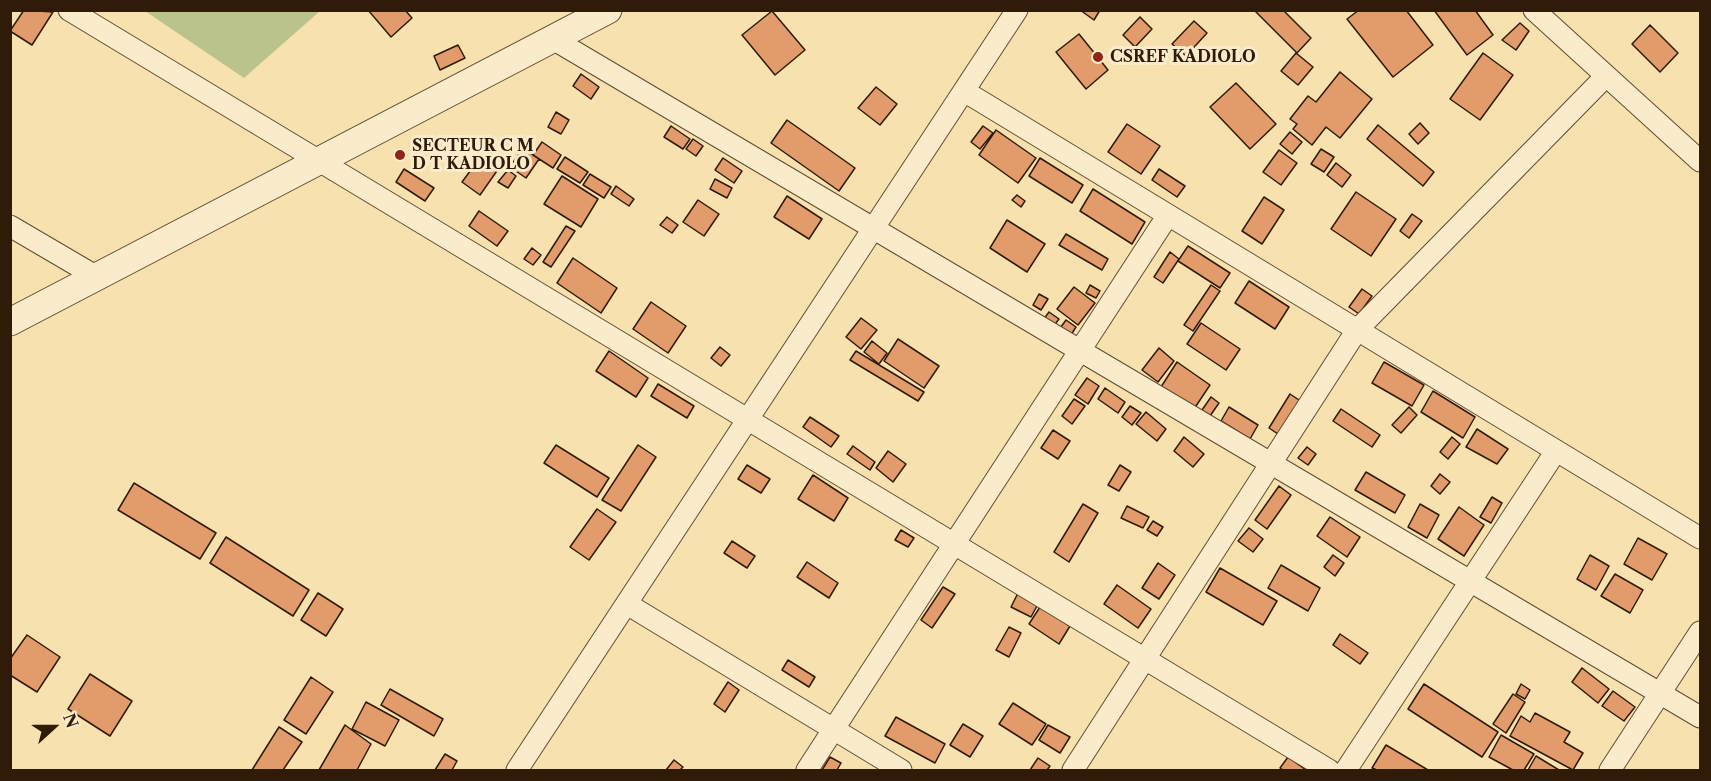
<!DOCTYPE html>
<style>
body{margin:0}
#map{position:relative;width:1711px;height:781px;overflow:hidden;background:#f7e1af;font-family:"Libre Caslon Text",serif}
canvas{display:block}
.frame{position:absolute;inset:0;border:12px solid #301b08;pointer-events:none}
.north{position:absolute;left:24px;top:697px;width:60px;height:60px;-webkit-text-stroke:4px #faeccb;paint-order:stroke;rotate:69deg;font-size:16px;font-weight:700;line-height:24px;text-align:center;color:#301b08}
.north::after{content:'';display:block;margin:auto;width:21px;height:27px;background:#301b08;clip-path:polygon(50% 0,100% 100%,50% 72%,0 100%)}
</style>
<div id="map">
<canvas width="1711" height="781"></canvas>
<div class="frame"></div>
<div class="north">N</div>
</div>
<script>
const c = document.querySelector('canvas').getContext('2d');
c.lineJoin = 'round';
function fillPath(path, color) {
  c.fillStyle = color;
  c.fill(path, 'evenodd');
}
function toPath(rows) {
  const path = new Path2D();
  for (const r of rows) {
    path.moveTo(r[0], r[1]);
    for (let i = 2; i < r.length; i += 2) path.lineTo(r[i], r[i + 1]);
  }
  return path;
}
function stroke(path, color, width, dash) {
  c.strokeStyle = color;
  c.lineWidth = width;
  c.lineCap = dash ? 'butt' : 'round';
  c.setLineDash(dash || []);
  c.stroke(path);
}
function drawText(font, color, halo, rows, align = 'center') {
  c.font = font + ' "Libre Caslon Text",serif';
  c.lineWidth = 6;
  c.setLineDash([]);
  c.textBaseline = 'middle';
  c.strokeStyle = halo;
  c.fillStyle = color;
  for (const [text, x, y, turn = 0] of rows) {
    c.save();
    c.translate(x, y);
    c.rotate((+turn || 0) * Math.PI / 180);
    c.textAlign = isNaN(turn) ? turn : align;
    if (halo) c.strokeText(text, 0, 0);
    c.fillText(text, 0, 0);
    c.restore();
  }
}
const green = toPath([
 [145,11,320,11,244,78]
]);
const building = toPath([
 [24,10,53,12,32,45,10,31,24,10],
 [368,10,405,10,412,18,391,37,368,10],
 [1080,10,1100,10,1094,20,1080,10],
 [1254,10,1283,10,1311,38,1297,53,1254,10],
 [1359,10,1406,10,1433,45,1393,77,1347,19,1359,10],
 [1434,10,1475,10,1493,35,1467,55,1434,10],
 [772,11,805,50,775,75,742,35,772,11],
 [1140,17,1152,29,1135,47,1123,35,1140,17],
 [1194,21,1207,33,1186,56,1172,44,1194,21],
 [1520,23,1529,31,1516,50,1502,40,1520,23],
 [1650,25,1678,53,1660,72,1632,44,1650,25],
 [1079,34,1108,70,1086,89,1056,52,1079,34],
 [458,45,465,58,440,70,434,56,458,45],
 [1296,53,1313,67,1298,85,1281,71,1296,53],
 [1483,53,1513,75,1480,120,1450,99,1483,53],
 [1340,72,1372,99,1340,138,1326,127,1312,145,1293,129,1297,124,1290,119,1308,96,1316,102,1340,72],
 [581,74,599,87,591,99,573,86,581,74],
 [1236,83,1276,124,1250,149,1210,107,1236,83],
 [876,87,897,104,880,125,858,108,876,87],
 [556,112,569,120,561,134,548,127,556,112],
 [787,120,855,168,839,191,771,143,787,120],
 [1420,123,1429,133,1418,144,1409,134,1420,123],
 [1127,124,1160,146,1141,174,1108,152,1127,124],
 [1378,125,1434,172,1423,186,1367,139,1378,125],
 [671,126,690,139,683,149,664,137,671,126],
 [983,126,993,133,980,149,971,142,983,126],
 [996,130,1036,158,1018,183,979,155,996,130],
 [1290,132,1302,142,1292,154,1280,144,1290,132],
 [693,139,703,146,696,156,686,149,693,139],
 [542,142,561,155,553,168,533,155,542,142],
 [523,148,539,159,526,178,510,167,523,148],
 [1321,149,1334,157,1324,172,1311,164,1321,149],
 [1279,150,1297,163,1281,185,1263,172,1279,150],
 [482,155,499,168,480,195,462,182,482,155],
 [565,157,588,172,580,183,557,169,565,157],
 [723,158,742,171,734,183,715,170,723,158],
 [1040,158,1083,185,1072,203,1029,176,1040,158],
 [1336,163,1351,175,1342,187,1327,175,1336,163],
 [404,169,434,188,425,201,396,182,404,169],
 [1159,169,1185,186,1177,197,1152,180,1159,169],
 [508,170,516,176,508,188,498,182,508,170],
 [590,174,611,187,604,198,583,185,590,174],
 [562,176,598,199,581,227,544,204,562,176],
 [715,179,732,188,727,198,710,189,715,179],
 [616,186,634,199,629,206,611,194,616,186],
 [1093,189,1145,222,1132,244,1080,211,1093,189],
 [1356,192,1396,219,1371,256,1331,229,1356,192],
 [1017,195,1025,201,1021,207,1012,200,1017,195],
 [787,196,822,219,809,239,774,217,787,196],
 [1264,197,1284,210,1262,244,1242,231,1264,197],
 [698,200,719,214,704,236,683,222,698,200],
 [479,211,508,231,497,246,469,226,479,211],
 [1412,214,1422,221,1409,238,1400,231,1412,214],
 [667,217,678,225,672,233,660,225,667,217],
 [1007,220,1045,244,1027,272,990,248,1007,220],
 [566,226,575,231,551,267,543,262,566,226],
 [1066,234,1108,259,1102,270,1059,245,1066,234],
 [1188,246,1230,273,1220,288,1178,261,1188,246],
 [532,248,541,255,533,265,524,259,532,248],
 [1170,252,1179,259,1163,283,1154,277,1170,252],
 [573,258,617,288,601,313,557,283,573,258],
 [1249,281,1289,307,1275,329,1235,303,1249,281],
 [1090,285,1100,291,1096,298,1086,293,1090,285],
 [1211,285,1220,291,1193,331,1184,325,1211,285],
 [1074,287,1095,303,1078,325,1057,309,1074,287],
 [1362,289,1372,296,1359,314,1349,307,1362,289],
 [1039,294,1048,299,1041,310,1033,305,1039,294],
 [651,302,686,326,668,353,633,329,651,302],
 [1049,312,1059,319,1053,327,1043,320,1049,312],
 [861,318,877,330,861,349,846,337,861,318],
 [1066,320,1076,327,1069,338,1058,331,1066,320],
 [1201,323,1240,349,1226,370,1187,344,1201,323],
 [898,339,939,366,924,388,884,361,898,339],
 [872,341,887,353,879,364,864,352,872,341],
 [720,347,730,355,721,366,711,358,720,347],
 [1159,348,1174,361,1158,382,1142,370,1159,348],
 [609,351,648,378,636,397,596,371,609,351],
 [856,351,924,392,918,401,850,360,856,351],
 [1177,362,1210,385,1194,409,1161,387,1177,362],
 [1384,362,1424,385,1412,406,1372,383,1384,362],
 [1087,378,1099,386,1088,404,1075,395,1087,378],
 [658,384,694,406,687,418,651,396,658,384],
 [1105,388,1125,402,1118,413,1098,399,1105,388],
 [1433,391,1475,417,1463,438,1421,412,1433,391],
 [1290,394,1302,402,1281,436,1269,428,1290,394],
 [1211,397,1219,403,1210,416,1202,410,1211,397],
 [1074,399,1085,406,1072,424,1062,416,1074,399],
 [1130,406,1141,413,1132,425,1122,417,1130,406],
 [1229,407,1258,425,1250,439,1221,421,1229,407],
 [1409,407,1417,415,1401,433,1392,425,1409,407],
 [1341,409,1380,435,1372,447,1333,421,1341,409],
 [1146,412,1166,429,1157,441,1136,424,1146,412],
 [810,417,839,436,831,447,803,427,810,417],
 [1477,429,1508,449,1497,464,1466,447,1477,429],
 [1053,430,1070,441,1058,459,1041,448,1053,430],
 [1184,437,1204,454,1193,467,1174,451,1184,437],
 [1452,437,1460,444,1448,459,1440,452,1452,437],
 [556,445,609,478,597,497,544,463,556,445],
 [638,445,656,457,621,511,602,500,638,445],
 [853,446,875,462,870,470,847,454,853,446],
 [1307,447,1316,454,1308,465,1298,458,1307,447],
 [888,451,906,464,893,482,876,468,888,451],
 [747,465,770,479,761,493,738,479,747,465],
 [1120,465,1131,472,1119,491,1108,485,1120,465],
 [1366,472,1405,495,1395,513,1355,490,1366,472],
 [1440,474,1450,482,1440,494,1431,486,1440,474],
 [813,475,848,498,834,521,798,499,813,475],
 [134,483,216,533,200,559,118,510,134,483],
 [1279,486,1291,495,1267,529,1255,520,1279,486],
 [1492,497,1502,503,1491,523,1480,517,1492,497],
 [1083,504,1098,513,1069,562,1054,552,1083,504],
 [1420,504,1439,515,1427,538,1408,527,1420,504],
 [1127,506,1149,517,1143,528,1121,518,1127,506],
 [1459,507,1484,525,1464,556,1438,539,1459,507],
 [597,509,616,522,589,560,570,547,597,509],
 [1330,517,1360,537,1347,557,1317,536,1330,517],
 [1153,521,1163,527,1157,536,1147,530,1153,521],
 [1249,528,1263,539,1253,552,1238,541,1249,528],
 [901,530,914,538,908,547,895,540,901,530],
 [226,537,309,590,293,616,210,563,226,537],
 [1638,538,1667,554,1652,580,1624,564,1638,538],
 [732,541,755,556,747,568,724,553,732,541],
 [1333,555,1344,563,1335,576,1324,567,1333,555],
 [1590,555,1609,566,1596,590,1577,579,1590,555],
 [807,562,838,583,829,598,797,577,807,562],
 [1158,563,1175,575,1159,599,1142,588,1158,563],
 [1281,565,1320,588,1308,611,1268,588,1281,565],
 [1220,568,1277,601,1263,625,1206,592,1220,568],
 [1615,574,1643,590,1630,613,1601,596,1615,574],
 [1117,585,1151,609,1138,628,1104,604,1117,585],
 [943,587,955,594,932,628,921,620,943,587],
 [318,593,343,609,326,636,301,620,318,593],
 [1018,593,1038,604,1031,617,1011,607,1018,593],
 [1040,607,1070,626,1059,644,1029,624,1040,607],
 [1009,627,1021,633,1009,657,996,650,1009,627],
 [1340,634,1368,653,1360,664,1333,645,1340,634],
 [27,635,60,657,37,692,10,675,10,659,27,635],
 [788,660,815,677,809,687,782,670,788,660],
 [1582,668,1609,689,1598,703,1572,682,1582,668],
 [90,674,132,701,110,736,68,709,90,674],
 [311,677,333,692,306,734,284,720,311,677],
 [728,682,739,690,725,712,714,704,728,682],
 [1424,684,1498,732,1482,757,1408,709,1424,684],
 [1521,684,1530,690,1525,699,1516,694,1521,684],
 [390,689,443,719,434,736,381,705,390,689],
 [1613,691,1635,707,1624,721,1602,706,1613,691],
 [1513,694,1525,702,1506,733,1493,724,1513,694],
 [366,702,399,720,385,746,352,729,366,702],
 [1013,703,1046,724,1032,745,999,724,1013,703],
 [1535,713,1570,732,1564,742,1583,753,1573,770,1510,736,1521,716,1530,722,1535,713],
 [896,717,945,744,935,763,885,736,896,717],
 [963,724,983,736,970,757,950,745,963,724],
 [345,725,371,744,357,770,319,770,345,725],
 [1048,725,1070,737,1060,753,1039,740,1048,725],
 [279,727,302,742,283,770,252,770,279,727],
 [1501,735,1534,754,1524,770,1513,770,1489,757,1501,735],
 [1386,745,1428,770,1377,770,1372,768,1386,745],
 [445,754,457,761,452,770,435,770,445,754],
 [1536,756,1559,770,1528,770,1536,756],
 [830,757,841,763,837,770,822,770,830,757],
 [1288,757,1306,770,1283,770,1280,768,1288,757],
 [1038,758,1050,766,1047,770,1030,770,1038,758],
 [674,760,683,767,680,770,666,770,674,760]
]);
const minor = toPath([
 [69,10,1329,770],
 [1534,10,1700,161],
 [553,39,1700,717],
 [964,91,1700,538],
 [10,226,97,277],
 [627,604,901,770],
 [517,770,1017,10],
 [807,770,1168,215],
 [1073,770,1357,330,1606,76],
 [1346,770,1556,451],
 [1610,770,1700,632]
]);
const tertiary = toPath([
 [10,322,608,10]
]);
const markers = [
 [1098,57,6,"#8f2418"],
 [400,155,6,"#8f2418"]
];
const poiNames = [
 ["CSREF KADIOLO",1110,57],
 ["SECTEUR C M",412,146],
 ["D T KADIOLO",412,164]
];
fillPath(green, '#bac38c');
fillPath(building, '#e29c6c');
stroke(building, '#301b08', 1.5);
stroke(minor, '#624c32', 23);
stroke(tertiary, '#624c32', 29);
stroke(minor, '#faeccb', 21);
stroke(tertiary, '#faeccb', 27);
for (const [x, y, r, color] of markers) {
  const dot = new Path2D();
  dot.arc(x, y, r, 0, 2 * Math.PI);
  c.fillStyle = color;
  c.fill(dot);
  stroke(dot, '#faeccb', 2);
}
drawText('bold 16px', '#301b08', '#faeccb', poiNames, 'left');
</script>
